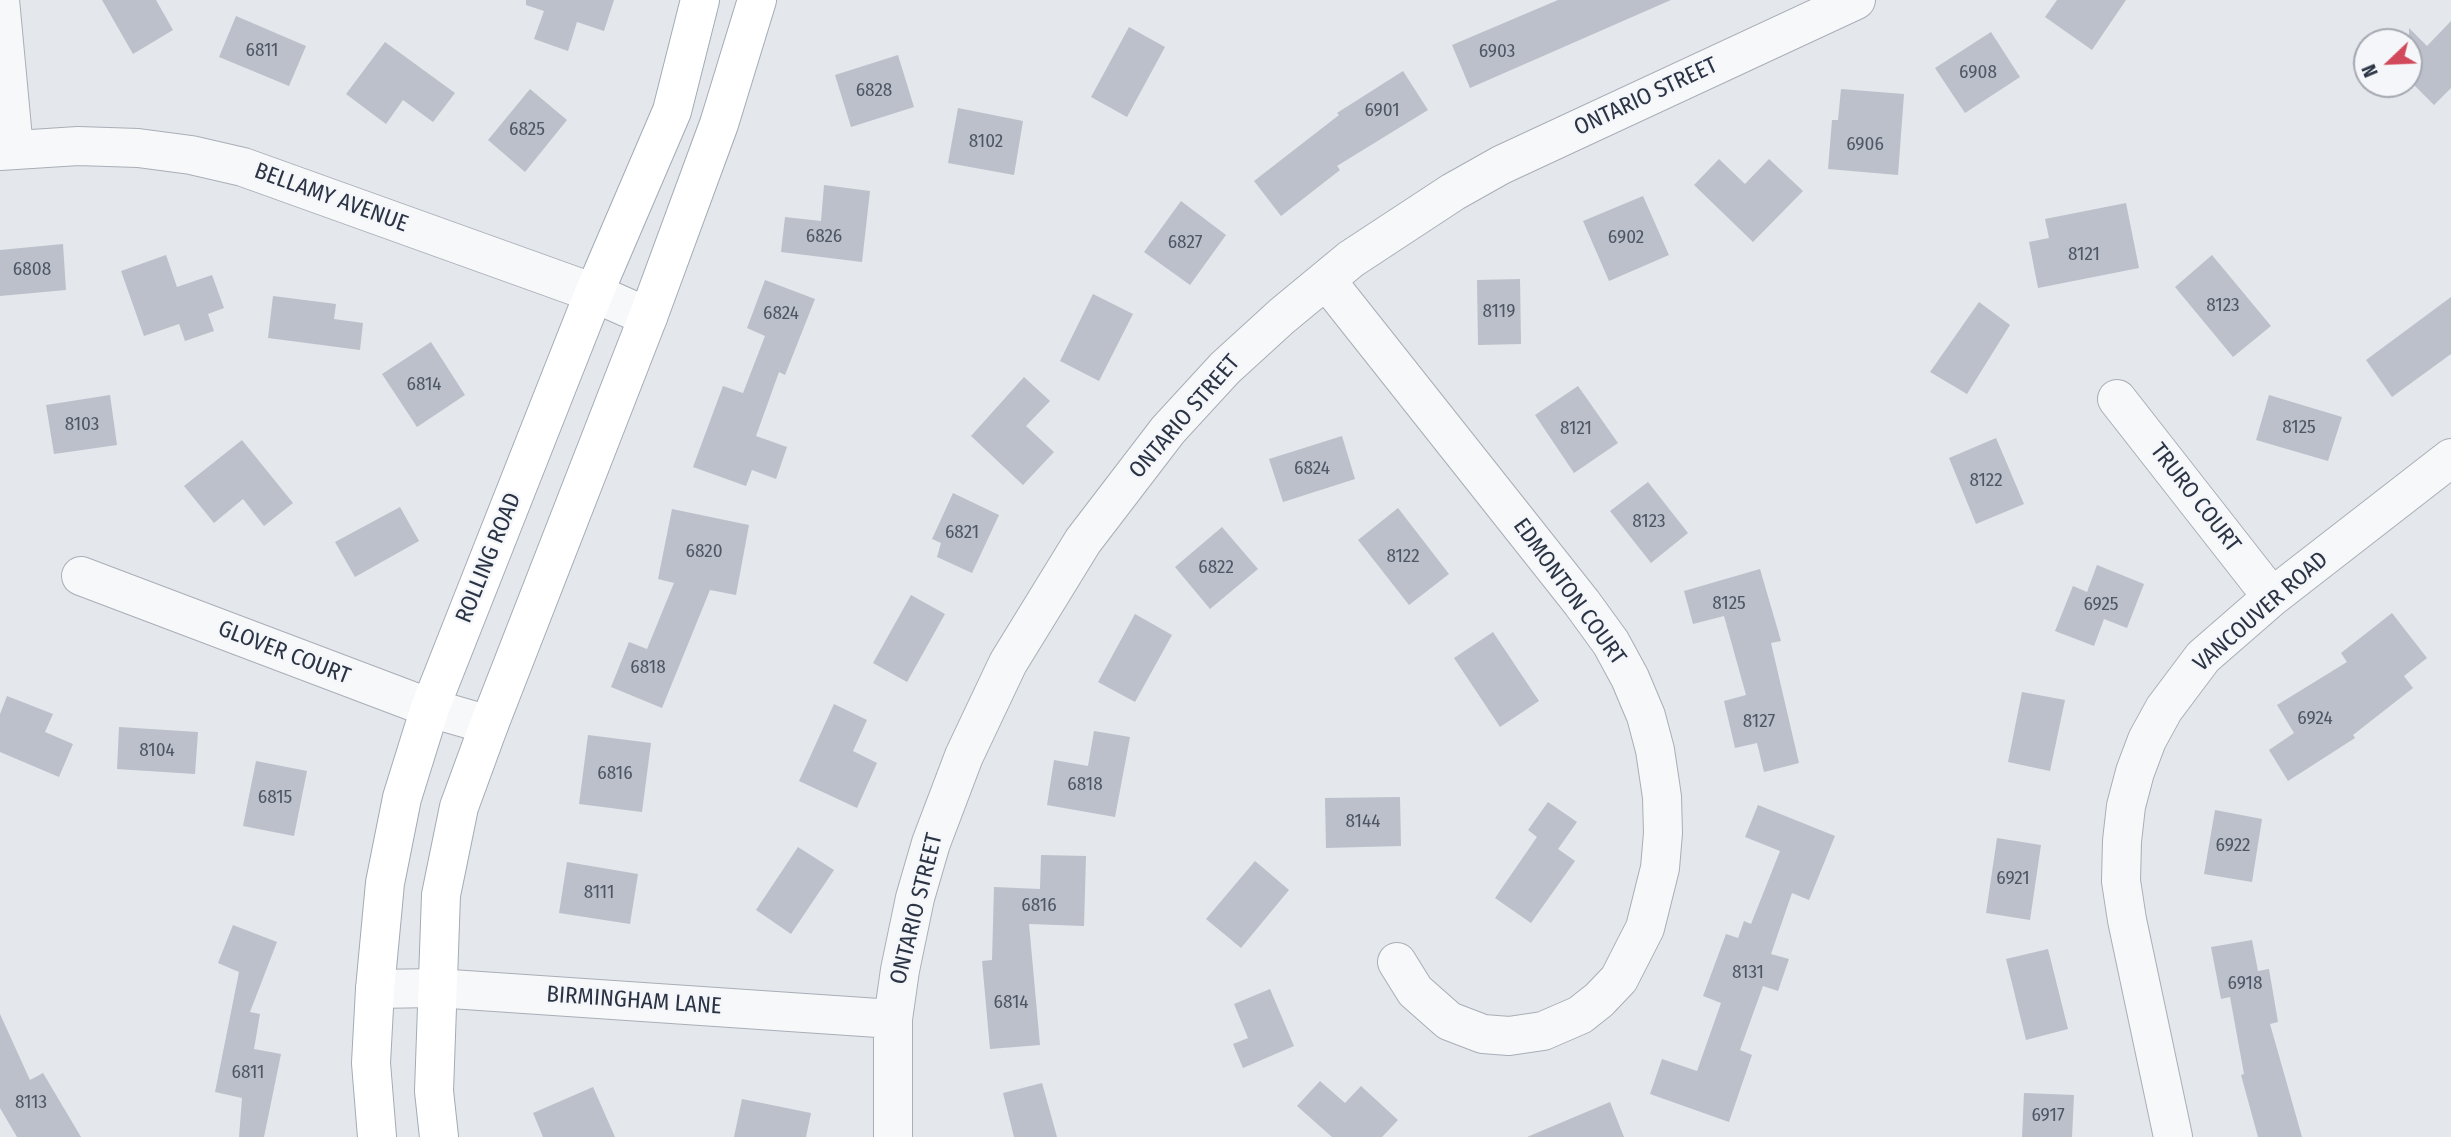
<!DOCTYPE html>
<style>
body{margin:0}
#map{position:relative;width:2451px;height:1137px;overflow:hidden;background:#e4e7ec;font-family:"Fira Sans Condensed",sans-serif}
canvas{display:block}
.north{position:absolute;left:2353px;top:28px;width:70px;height:70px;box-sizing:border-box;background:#f4f6f9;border:2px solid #a4a8b1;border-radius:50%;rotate:247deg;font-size:19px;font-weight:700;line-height:28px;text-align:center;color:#2b3445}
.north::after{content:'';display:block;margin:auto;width:24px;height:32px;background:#d1495b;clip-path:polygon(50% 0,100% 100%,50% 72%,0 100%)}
</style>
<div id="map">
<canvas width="2451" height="1137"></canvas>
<div class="north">N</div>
</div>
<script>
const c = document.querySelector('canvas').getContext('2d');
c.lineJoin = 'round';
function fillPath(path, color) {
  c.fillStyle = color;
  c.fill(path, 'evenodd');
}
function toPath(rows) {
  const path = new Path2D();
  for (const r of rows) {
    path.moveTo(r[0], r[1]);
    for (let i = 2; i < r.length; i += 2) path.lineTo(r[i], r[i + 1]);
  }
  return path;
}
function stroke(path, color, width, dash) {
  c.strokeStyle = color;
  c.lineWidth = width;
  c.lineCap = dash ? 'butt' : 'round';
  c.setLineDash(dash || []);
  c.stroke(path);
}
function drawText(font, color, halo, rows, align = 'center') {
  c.font = font + ' "Fira Sans Condensed",sans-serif';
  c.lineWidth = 5;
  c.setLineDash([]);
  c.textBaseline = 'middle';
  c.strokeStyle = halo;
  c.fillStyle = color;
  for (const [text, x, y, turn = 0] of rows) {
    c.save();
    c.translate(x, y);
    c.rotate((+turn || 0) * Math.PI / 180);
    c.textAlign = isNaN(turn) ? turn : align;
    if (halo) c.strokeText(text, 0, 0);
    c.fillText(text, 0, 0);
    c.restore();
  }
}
const building = toPath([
 [102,0,156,0,173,30,133,54],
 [526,0,614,0,604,31,577,22,568,51,534,39,544,11,526,5],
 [1558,0,1671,0,1470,88,1452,45],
 [2057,0,2126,0,2092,50,2045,17],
 [236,16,306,46,289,86,219,57],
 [2451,21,2451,88,2434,105,2409,80,2409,28,2427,46],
 [1129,27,1165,47,1127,117,1091,97],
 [1991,32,2020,77,1965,113,1935,68],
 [385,42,455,93,433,122,403,100,386,124,346,94],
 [898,55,914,107,851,127,835,75],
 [1403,71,1428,110,1337,166,1340,170,1281,216,1254,181,1339,115,1337,113],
 [530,89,567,120,525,172,488,140],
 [1841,89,1904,94,1898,175,1828,169,1832,120,1838,120],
 [958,108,1023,121,1014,175,948,163],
 [1719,159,1745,184,1769,159,1803,191,1753,242,1694,185],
 [824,185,870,191,862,262,781,252,785,217,821,221],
 [1643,196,1669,255,1609,281,1583,221],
 [1181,201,1226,235,1190,285,1144,252],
 [2126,203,2139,268,2038,288,2029,242,2049,238,2045,219],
 [63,244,66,290,0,296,0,250],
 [166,255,177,287,212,275,224,308,208,314,214,331,185,341,179,324,144,336,121,271],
 [2212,255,2271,326,2233,357,2175,287],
 [1520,279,1521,344,1478,345,1477,280],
 [765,280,815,299,785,375,779,372,756,436,787,447,776,479,752,470,746,486,693,467,723,386,743,393,765,336,747,328],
 [1093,294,1133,314,1099,381,1060,361],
 [273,296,336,304,334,319,363,323,360,350,268,338],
 [2451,297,2451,354,2392,397,2366,360],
 [1979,302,2010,325,1967,394,1930,372],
 [431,342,465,395,417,427,382,374],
 [1024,377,1050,401,1026,426,1054,452,1023,485,971,436],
 [1578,386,1618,443,1574,473,1535,415],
 [110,395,117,445,54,454,46,405],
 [2269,395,2342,417,2328,461,2256,440],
 [1342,436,1355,479,1283,502,1269,459],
 [1996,438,2024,504,1976,524,1949,458],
 [242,440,293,503,264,526,243,499,214,523,184,486],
 [1648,482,1688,533,1651,563,1610,511],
 [953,493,999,515,972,573,937,557,941,543,932,539],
 [400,507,419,541,355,577,335,542],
 [1398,508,1449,574,1409,605,1358,540],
 [672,509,749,525,736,595,710,590,662,708,611,687,629,642,647,649,674,583,658,579],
 [1222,527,1258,569,1210,609,1175,567],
 [2097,565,2144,584,2127,628,2104,619,2094,646,2055,631,2073,586,2087,592],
 [1760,569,1781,641,1771,643,1799,763,1764,772,1757,743,1735,748,1724,701,1746,695,1724,616,1693,624,1684,591],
 [911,595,945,614,907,682,873,663],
 [2392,613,2427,658,2404,676,2413,688,2353,735,2355,738,2288,781,2269,750,2294,733,2277,705,2347,662,2341,653],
 [1135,614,1172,635,1135,702,1098,682],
 [1493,632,1539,701,1500,727,1454,658],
 [2022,692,2065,700,2050,771,2008,762],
 [7,696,53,714,45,732,73,744,59,777,0,752,0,714],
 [834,704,867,720,853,751,877,763,857,808,799,781],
 [119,727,198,732,195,774,117,769],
 [1094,731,1130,737,1115,817,1047,805,1054,760,1088,766],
 [588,735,651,743,642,812,579,804],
 [256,761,307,771,294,836,243,826],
 [1400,797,1401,846,1326,848,1325,798],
 [1548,802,1577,822,1558,849,1575,861,1531,923,1495,898,1537,837,1528,830],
 [1758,805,1835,836,1809,900,1792,893,1771,954,1789,959,1778,991,1763,986,1740,1050,1752,1055,1729,1122,1650,1094,1662,1059,1697,1071,1721,1003,1703,996,1726,934,1738,938,1744,921,1751,924,1780,851,1745,837],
 [2215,810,2262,819,2252,882,2204,874],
 [1997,838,2041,845,2030,920,1986,913],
 [798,847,834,870,791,934,756,910],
 [1041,855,1086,856,1084,926,1029,924,1040,1045,990,1049,982,961,992,960,994,887,1040,889],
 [1255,861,1289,890,1241,948,1206,919],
 [567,862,638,874,630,924,559,913],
 [233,925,277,942,250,1012,260,1014,254,1049,281,1054,264,1137,239,1137,242,1098,215,1092,239,972,218,963],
 [2252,940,2258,971,2269,969,2278,1022,2270,1024,2302,1137,2258,1137,2241,1075,2244,1074,2230,997,2221,999,2211,947],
 [2048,949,2068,1029,2026,1040,2006,959],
 [1270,989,1294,1046,1243,1068,1233,1044,1248,1038,1234,1004],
 [0,1014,30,1080,43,1073,81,1137,17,1137,0,1108],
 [1320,1081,1345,1103,1361,1086,1398,1120,1382,1137,1332,1137,1297,1106],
 [1042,1083,1057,1137,1014,1137,1003,1093],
 [593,1087,615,1137,543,1137,533,1113],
 [2024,1093,2074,1095,2072,1137,2022,1137],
 [742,1099,811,1113,806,1137,734,1137],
 [1610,1102,1624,1137,1527,1137]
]);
const street = toPath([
 [0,0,14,149],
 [0,151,78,146,138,148,191,155,243,167,594,293,648,317],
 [1326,280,1582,603,1611,643,1630,678,1646,716,1655,750,1662,797,1663,833,1660,868,1645,928,1619,979,1599,1000,1580,1015,1543,1031,1509,1036,1483,1034,1449,1021,1415,991,1397,962],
 [2117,399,2272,597],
 [81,576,430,708,489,725],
 [375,989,436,988,893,1019],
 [893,1137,893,1019,900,970,915,898,931,843,964,756,1008,663,1083,541,1168,430,1225,368,1282,316,1351,259,1453,192,1501,165,1856,0],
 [2173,1137,2127,920,2121,881,2122,841,2126,806,2135,772,2147,740,2164,709,2203,657,2272,597,2451,458]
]);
const primary = toPath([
 [377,1137,371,1063,375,989,385,883,402,798,430,708,594,293,672,111,700,0],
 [439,1137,434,1091,441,895,459,807,489,725,648,317,719,124,757,0]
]);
const numberNames = [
 ["6811",262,51],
 ["6903",1497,52],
 ["6908",1978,73],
 ["6828",874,91],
 ["6901",1382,111],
 ["6825",527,130],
 ["8102",986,142],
 ["6906",1865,145],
 ["6826",824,237],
 ["6902",1626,238],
 ["6827",1185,243],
 ["8121",2084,255],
 ["6808",32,270],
 ["8123",2223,306],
 ["8119",1499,312],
 ["6824",781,314],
 ["6814",424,385],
 ["8103",82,425],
 ["8125",2299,428],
 ["8121",1576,429],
 ["6824",1312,469],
 ["8122",1986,481],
 ["8123",1649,522],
 ["6821",962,533],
 ["6820",704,552],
 ["8122",1403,557],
 ["6822",1216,568],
 ["8125",1729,604],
 ["6925",2101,605],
 ["6818",648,668],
 ["6924",2315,719],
 ["8127",1759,722],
 ["8104",157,751],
 ["6816",615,774],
 ["6818",1085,785],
 ["6815",275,798],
 ["8144",1363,822],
 ["6922",2233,846],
 ["6921",2013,879],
 ["8111",599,893],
 ["6816",1039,906],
 ["8131",1748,973],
 ["6918",2245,984],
 ["6814",1011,1003],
 ["6811",248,1073],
 ["8113",31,1103],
 ["6917",2048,1116]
];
const streetNames = [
 ["ONTARIO STREET",1646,97,-25],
 ["BELLAMY AVENUE",331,198,20],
 ["ONTARIO STREET",1185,417,-49],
 ["TRURO COURT",2195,498,52],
 ["ROLLING ROAD",489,558,-68],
 ["EDMONTON COURT",1569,592,54],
 ["VANCOUVER ROAD",2261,612,-41],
 ["GLOVER COURT",284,653,21],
 ["ONTARIO STREET",917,909,-76],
 ["BIRMINGHAM LANE",634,1001,4]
];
fillPath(building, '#bbc0ca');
stroke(street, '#a9aeb7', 40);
stroke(primary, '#a3abb8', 40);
stroke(street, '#f7f8fa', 38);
stroke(primary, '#fff', 38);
drawText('19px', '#4f5766', null, numberNames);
drawText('23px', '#2b3445', '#f4f6f9', streetNames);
</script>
